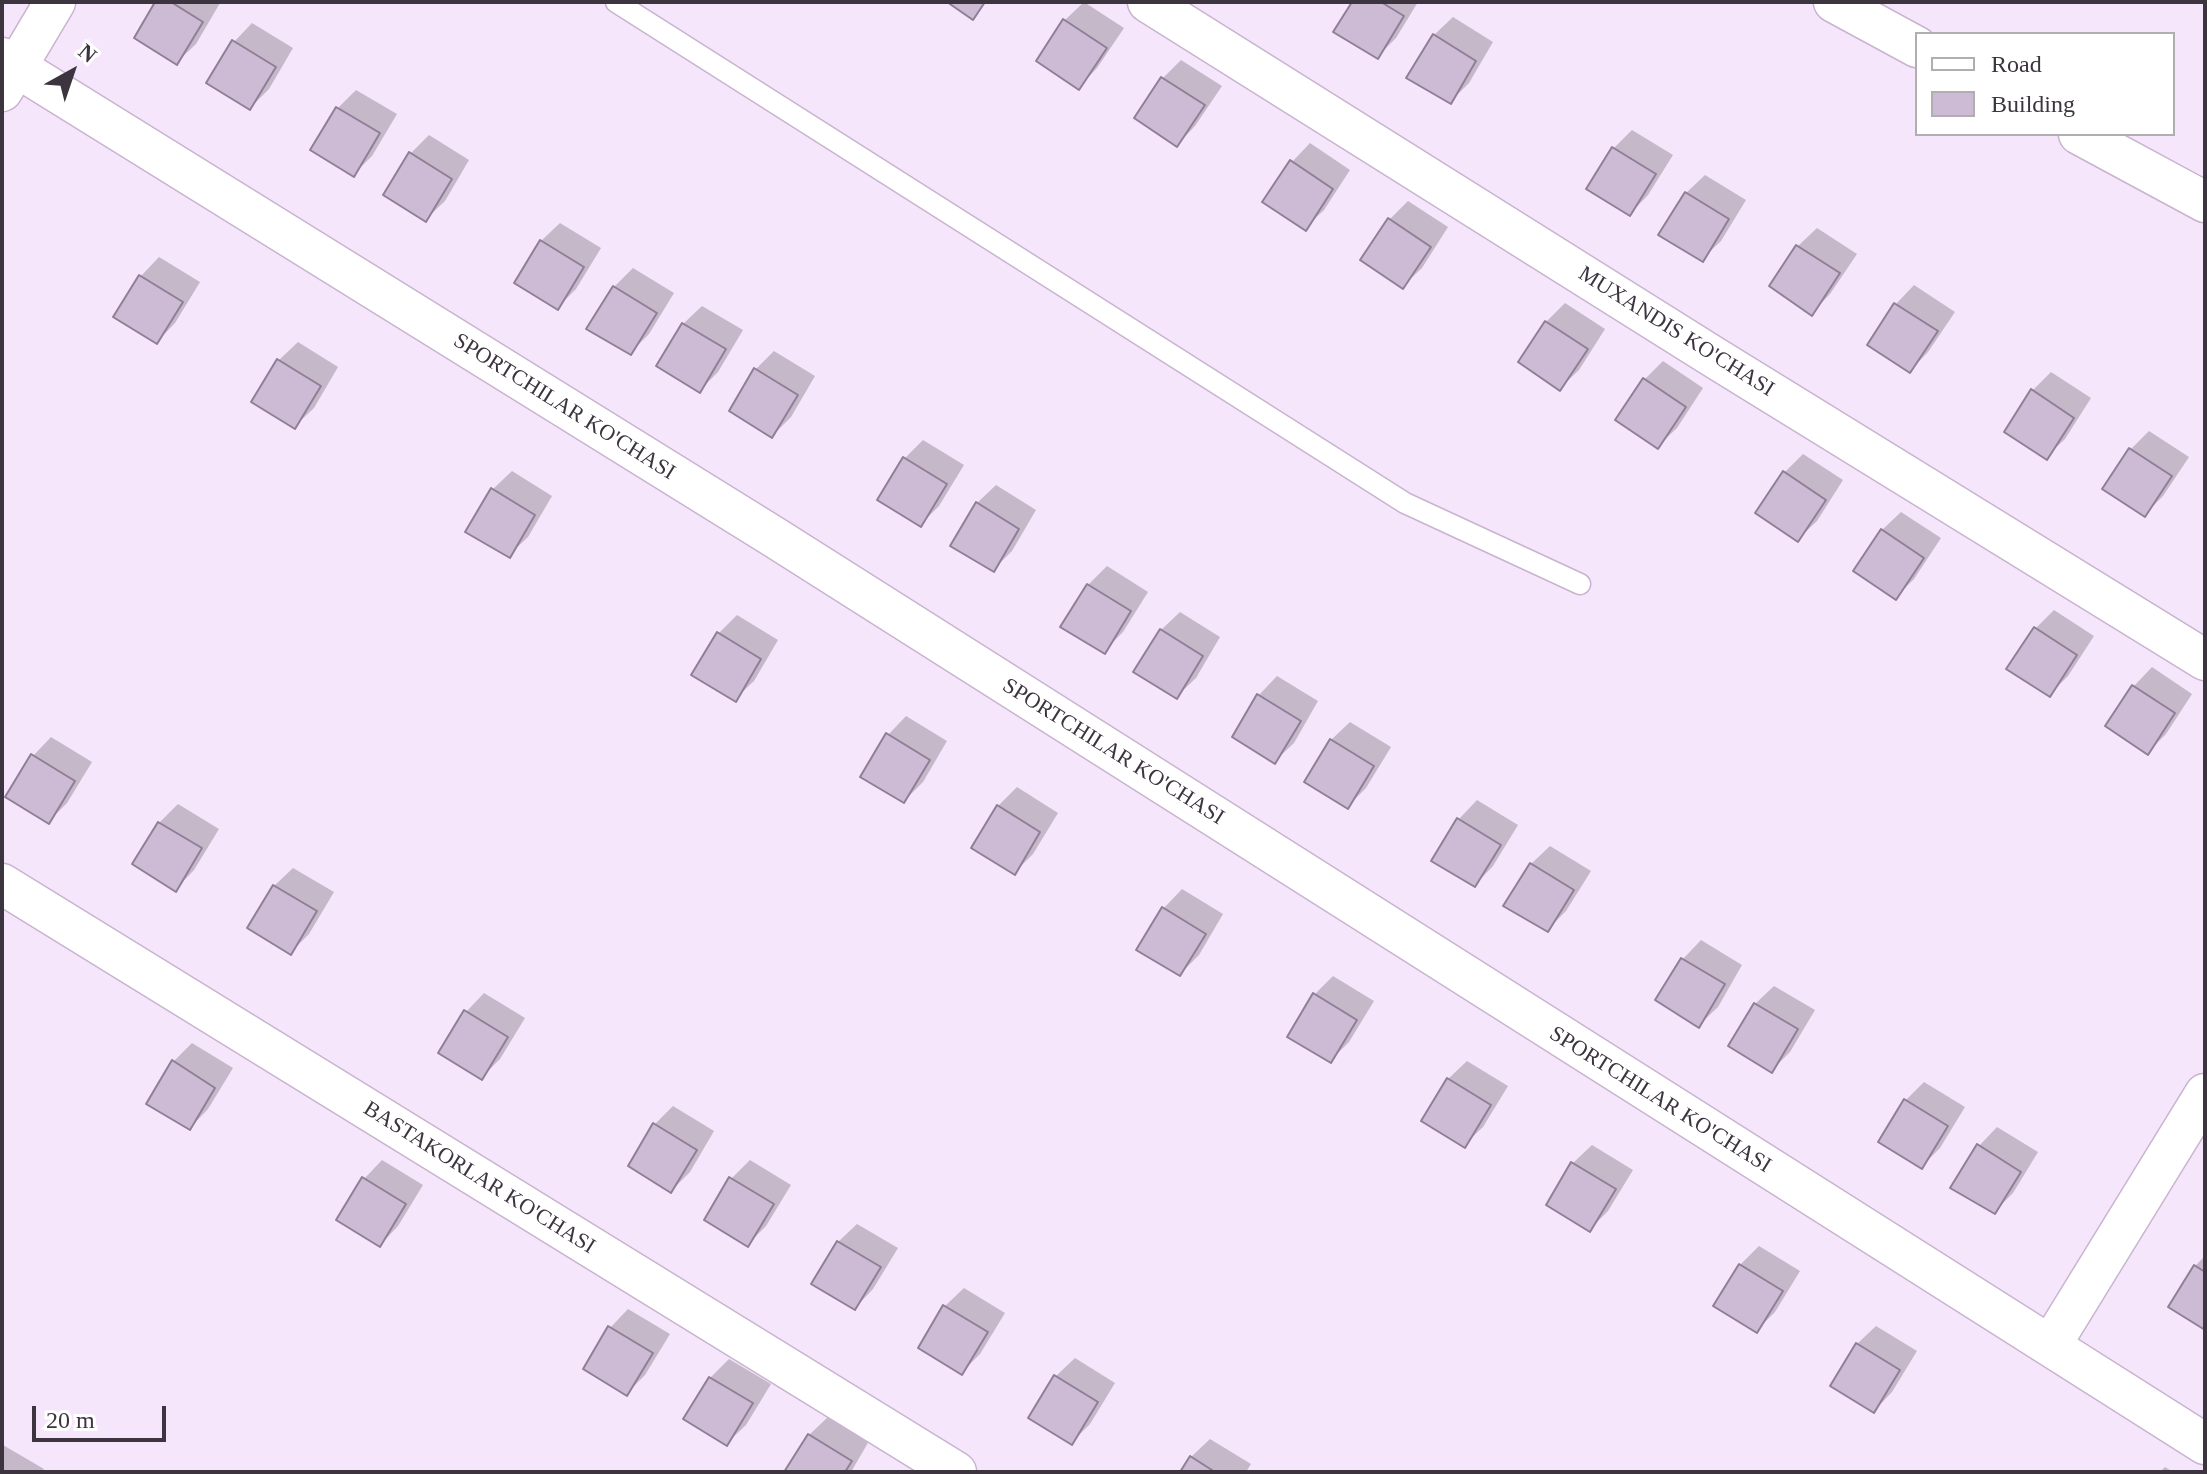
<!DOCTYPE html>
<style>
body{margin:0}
#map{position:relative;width:2207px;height:1474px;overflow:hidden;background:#f6e6fc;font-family:Georgia,serif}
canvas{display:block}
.frame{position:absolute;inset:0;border:4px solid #3c343f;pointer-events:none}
.legend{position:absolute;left:1915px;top:32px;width:260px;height:104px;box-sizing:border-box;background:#fff;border:2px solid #b1aeb2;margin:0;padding:10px 14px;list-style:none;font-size:24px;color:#3c343f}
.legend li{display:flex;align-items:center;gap:16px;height:40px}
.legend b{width:40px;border:2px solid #b1aeb2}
.north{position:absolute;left:32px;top:32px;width:80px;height:80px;-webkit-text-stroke:6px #fff;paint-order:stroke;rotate:40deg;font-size:22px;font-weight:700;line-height:32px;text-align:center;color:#3c343f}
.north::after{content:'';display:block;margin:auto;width:28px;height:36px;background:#3c343f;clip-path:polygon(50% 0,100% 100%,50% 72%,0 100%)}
.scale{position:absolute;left:32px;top:1406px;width:134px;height:36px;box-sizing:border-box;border:4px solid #3c343f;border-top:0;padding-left:10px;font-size:24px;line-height:28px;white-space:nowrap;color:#3c343f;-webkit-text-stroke:6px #fff;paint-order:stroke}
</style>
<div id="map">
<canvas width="2207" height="1474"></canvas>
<div class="frame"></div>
<ul class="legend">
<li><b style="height:10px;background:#fff"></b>Road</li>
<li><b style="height:22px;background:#cdbad4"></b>Building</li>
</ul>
<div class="north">N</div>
<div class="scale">20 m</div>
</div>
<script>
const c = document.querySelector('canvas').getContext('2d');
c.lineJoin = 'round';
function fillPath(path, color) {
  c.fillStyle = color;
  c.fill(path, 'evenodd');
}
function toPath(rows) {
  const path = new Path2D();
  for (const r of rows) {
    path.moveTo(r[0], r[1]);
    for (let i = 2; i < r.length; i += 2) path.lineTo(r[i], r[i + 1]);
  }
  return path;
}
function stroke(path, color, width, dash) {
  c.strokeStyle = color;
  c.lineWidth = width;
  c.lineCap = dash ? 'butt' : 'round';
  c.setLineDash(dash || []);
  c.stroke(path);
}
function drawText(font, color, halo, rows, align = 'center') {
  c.font = font + ' Georgia,serif';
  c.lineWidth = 6;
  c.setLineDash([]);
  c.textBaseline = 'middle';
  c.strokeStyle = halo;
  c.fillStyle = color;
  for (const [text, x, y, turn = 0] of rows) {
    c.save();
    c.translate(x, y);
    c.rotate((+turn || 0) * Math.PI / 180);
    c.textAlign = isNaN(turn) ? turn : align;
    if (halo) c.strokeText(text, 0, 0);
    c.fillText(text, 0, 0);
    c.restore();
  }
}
const shadow = toPath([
 [158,2,220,3,196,44,177,62],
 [1084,2,1124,28,1097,68,1079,87,1038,61,1065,20],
 [1354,2,1418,2,1396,38,1378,56],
 [1453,17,1493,42,1469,83,1450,102,1434,35],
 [252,23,293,48,269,89,250,108,234,42],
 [1181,60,1222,86,1195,126,1177,145,1137,118,1163,78],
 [356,90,397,114,372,156,354,174,338,108],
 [1632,130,1673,155,1648,195,1630,214,1614,148],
 [429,135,469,160,445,201,426,219,410,154],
 [1310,143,1350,170,1324,210,1305,228,1292,162],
 [1705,175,1746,200,1721,241,1702,259,1686,193],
 [1408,201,1448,227,1422,268,1403,286,1390,219],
 [560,223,601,248,576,289,558,307,541,241],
 [1817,228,1857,254,1830,294,1812,313,1772,286,1798,246],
 [159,257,200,282,175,323,157,342,116,316,141,276],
 [633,268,674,293,649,334,630,353,589,328,614,287],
 [1914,285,1955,312,1928,352,1910,371,1869,344,1896,304],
 [1565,303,1605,329,1579,370,1560,388,1520,361,1546,322],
 [702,306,743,330,718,372,700,390,683,324],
 [298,342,338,367,314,408,295,426,279,360],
 [774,351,815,376,791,417,772,436,756,369],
 [1663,361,1703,388,1677,428,1658,446,1644,380],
 [2051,372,2091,398,2065,439,2046,457,2033,390],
 [2149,431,2189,457,2163,496,2144,515,2131,449],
 [923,440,964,465,939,506,921,524,905,458],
 [1803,454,1843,480,1817,521,1798,539,1784,473],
 [512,471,552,496,528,537,509,555,493,489],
 [996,485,1036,510,1012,551,993,570,977,503],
 [1901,512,1941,538,1914,579,1896,597,1882,530],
 [1107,566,1148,592,1123,632,1104,651,1088,585],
 [2054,610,2094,636,2068,676,2049,695,2009,668,2036,628],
 [1180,612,1220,637,1196,678,1177,696,1161,630],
 [737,615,778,640,754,681,735,699,718,634],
 [2152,667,2192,694,2166,734,2147,753,2108,725,2134,686],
 [1277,676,1318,701,1294,743,1275,761,1234,736,1259,695],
 [906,716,947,741,923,782,904,801,888,735],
 [1350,722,1391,747,1366,788,1348,806,1331,740],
 [51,737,92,762,67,803,49,821,33,756],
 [1017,787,1058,813,1033,854,1015,872,998,806],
 [1477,800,1518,825,1493,866,1475,885,1433,860,1459,819],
 [178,804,219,829,194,870,176,889,159,823],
 [1550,846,1591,871,1566,911,1547,930,1531,864],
 [293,868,334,892,309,934,291,952,274,886],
 [1182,889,1223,914,1199,955,1180,974,1139,949,1164,908],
 [1701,940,1742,965,1718,1007,1699,1025,1658,1000,1683,959],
 [1333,976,1374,1001,1349,1042,1331,1060,1315,994],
 [1774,986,1815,1010,1790,1052,1772,1070,1755,1004],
 [484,993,525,1018,500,1059,482,1077,466,1012],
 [192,1043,233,1068,208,1109,190,1128,173,1062],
 [1467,1061,1508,1086,1483,1127,1464,1145,1448,1079],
 [1924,1082,1965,1107,1940,1148,1922,1166,1906,1100],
 [673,1106,714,1131,690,1172,671,1191,655,1124],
 [1997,1127,2038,1152,2013,1193,1994,1212,1979,1146],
 [1592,1145,1633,1170,1608,1211,1589,1230,1573,1163],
 [382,1160,423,1185,398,1226,380,1245,364,1179],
 [750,1160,791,1185,766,1226,748,1244,731,1179],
 [857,1224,898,1248,873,1289,855,1308,838,1242],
 [1759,1246,1800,1271,1775,1312,1756,1331,1716,1306,1740,1265],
 [2205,1256,2205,1328,2195,1266],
 [964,1288,1005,1313,980,1354,962,1372,945,1306],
 [628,1309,670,1334,645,1375,627,1393,610,1328],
 [1876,1326,1917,1351,1892,1392,1874,1411,1857,1344],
 [1075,1358,1115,1383,1090,1424,1072,1442,1056,1376],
 [729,1359,771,1384,746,1425,727,1443,710,1378],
 [828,1417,869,1441,851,1472,787,1472,809,1435],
 [1210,1439,1251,1464,1246,1472,1182,1472,1191,1457],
 [2,1445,3,1445,44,1469,42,1472,2,1472],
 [2165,1467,2173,1472,2160,1472]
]);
const building = toPath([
 [155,2,171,2,203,22,177,65,134,38,155,2],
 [947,2,985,2,973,20,947,2],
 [1352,2,1381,2,1404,16,1378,59,1333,32,1352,2],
 [1063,19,1107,48,1079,90,1036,61,1063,19],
 [1433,34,1476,61,1451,104,1406,78,1433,34],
 [232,40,276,67,250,110,206,83,232,40],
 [1161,77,1205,105,1177,147,1134,118,1161,77],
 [336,107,380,133,354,177,310,150,336,107],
 [1612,147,1656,174,1630,216,1586,189,1612,147],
 [409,152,452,179,426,222,383,195,409,152],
 [1290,160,1333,189,1306,231,1262,202,1290,160],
 [1685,192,1729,219,1703,262,1658,235,1685,192],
 [1388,218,1431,247,1403,289,1360,260,1388,218],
 [540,240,584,267,558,310,514,283,540,240],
 [1796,245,1840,273,1812,316,1769,286,1796,245],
 [139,275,183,302,157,344,113,317,139,275],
 [613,286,657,313,631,355,586,329,613,286],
 [1894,303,1938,331,1910,373,1867,345,1894,303],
 [1545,321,1588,349,1560,391,1518,362,1545,321],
 [682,323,726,349,700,393,656,366,682,323],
 [277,359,321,386,295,429,251,402,277,359],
 [754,368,798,395,772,438,729,411,754,368],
 [1643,378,1686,407,1658,449,1615,420,1643,378],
 [2031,389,2074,418,2047,460,2004,432,2031,389],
 [2129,448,2172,476,2145,517,2102,489,2129,448],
 [903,457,947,484,921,527,877,500,903,457],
 [1783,471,1826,500,1798,542,1755,513,1783,471],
 [491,488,535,515,510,558,465,532,491,488],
 [976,502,1019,529,994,572,950,546,976,502],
 [1881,529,1924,558,1896,600,1853,571,1881,529],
 [1087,584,1131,611,1105,654,1060,627,1087,584],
 [2034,627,2077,655,2050,697,2006,669,2034,627],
 [1160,629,1203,656,1177,699,1133,672,1160,629],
 [717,632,761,659,736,702,691,675,717,632],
 [2132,685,2175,713,2148,755,2105,726,2132,685],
 [1257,694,1301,721,1275,764,1232,737,1257,694],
 [886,733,930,760,904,803,860,777,886,733],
 [1330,739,1374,766,1348,809,1304,782,1330,739],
 [31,754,75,781,49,824,5,797,31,754],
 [997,805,1040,832,1015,875,971,848,997,805],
 [1457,818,1501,845,1475,887,1431,861,1457,818],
 [158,822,202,848,176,892,132,864,158,822],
 [1530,863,1574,890,1548,932,1503,906,1530,863],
 [273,885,317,911,291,955,247,928,273,885],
 [1162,907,1206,934,1180,976,1136,950,1162,907],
 [1681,958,1725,984,1699,1028,1655,1000,1681,958],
 [1313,993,1357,1020,1331,1063,1287,1037,1313,993],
 [1754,1003,1798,1029,1772,1073,1728,1046,1754,1003],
 [464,1010,508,1037,482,1080,438,1053,464,1010],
 [172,1060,215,1088,190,1130,146,1104,172,1060],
 [1447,1078,1491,1105,1465,1148,1421,1121,1447,1078],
 [1904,1099,1948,1126,1922,1169,1878,1142,1904,1099],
 [653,1123,697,1150,671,1193,628,1166,653,1123],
 [1977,1144,2021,1172,1995,1214,1950,1188,1977,1144],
 [1571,1162,1616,1189,1590,1232,1546,1205,1571,1162],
 [362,1177,406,1204,380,1247,336,1220,362,1177],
 [729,1177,774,1204,748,1247,704,1220,729,1177],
 [837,1241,881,1267,855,1310,811,1284,837,1241],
 [1739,1264,1783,1291,1757,1333,1713,1306,1739,1264],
 [2194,1265,2205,1272,2205,1330,2168,1307,2194,1265],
 [943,1305,988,1332,962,1375,918,1348,943,1305],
 [608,1326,653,1353,627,1396,583,1369,608,1326],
 [1856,1343,1900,1370,1874,1413,1830,1386,1856,1343],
 [1054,1375,1098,1402,1072,1445,1028,1418,1054,1375],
 [709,1377,753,1403,727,1446,683,1419,709,1377],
 [808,1434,852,1461,845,1472,784,1472,808,1434],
 [1190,1456,1215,1472,1180,1472,1190,1456]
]);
const lane = toPath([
 [616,2,1405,503,1580,584]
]);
const street = toPath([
 [1148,2,1712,356,2205,660],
 [1834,2,1917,47],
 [2,58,774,537,2205,1444],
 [2,91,55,2],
 [2079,134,2205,202],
 [2,884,956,1472],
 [2050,1346,2205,1094]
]);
const streetNames = [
 ["MUXANDIS KO'CHASI",1676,332,32],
 ["SPORTCHILAR KO'CHASI",564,407,32],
 ["SPORTCHILAR KO'CHASI",1113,752,32],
 ["SPORTCHILAR KO'CHASI",1660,1100,32],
 ["BASTAKORLAR KO'CHASI",479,1178,32]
];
fillPath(shadow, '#0003');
fillPath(building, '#cdbad4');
stroke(building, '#907e97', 2);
stroke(lane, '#c8b4cf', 23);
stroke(street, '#c8b4cf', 43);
stroke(lane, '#fff', 20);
stroke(street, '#fff', 40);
drawText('22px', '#3c343f', '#fff', streetNames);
</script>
